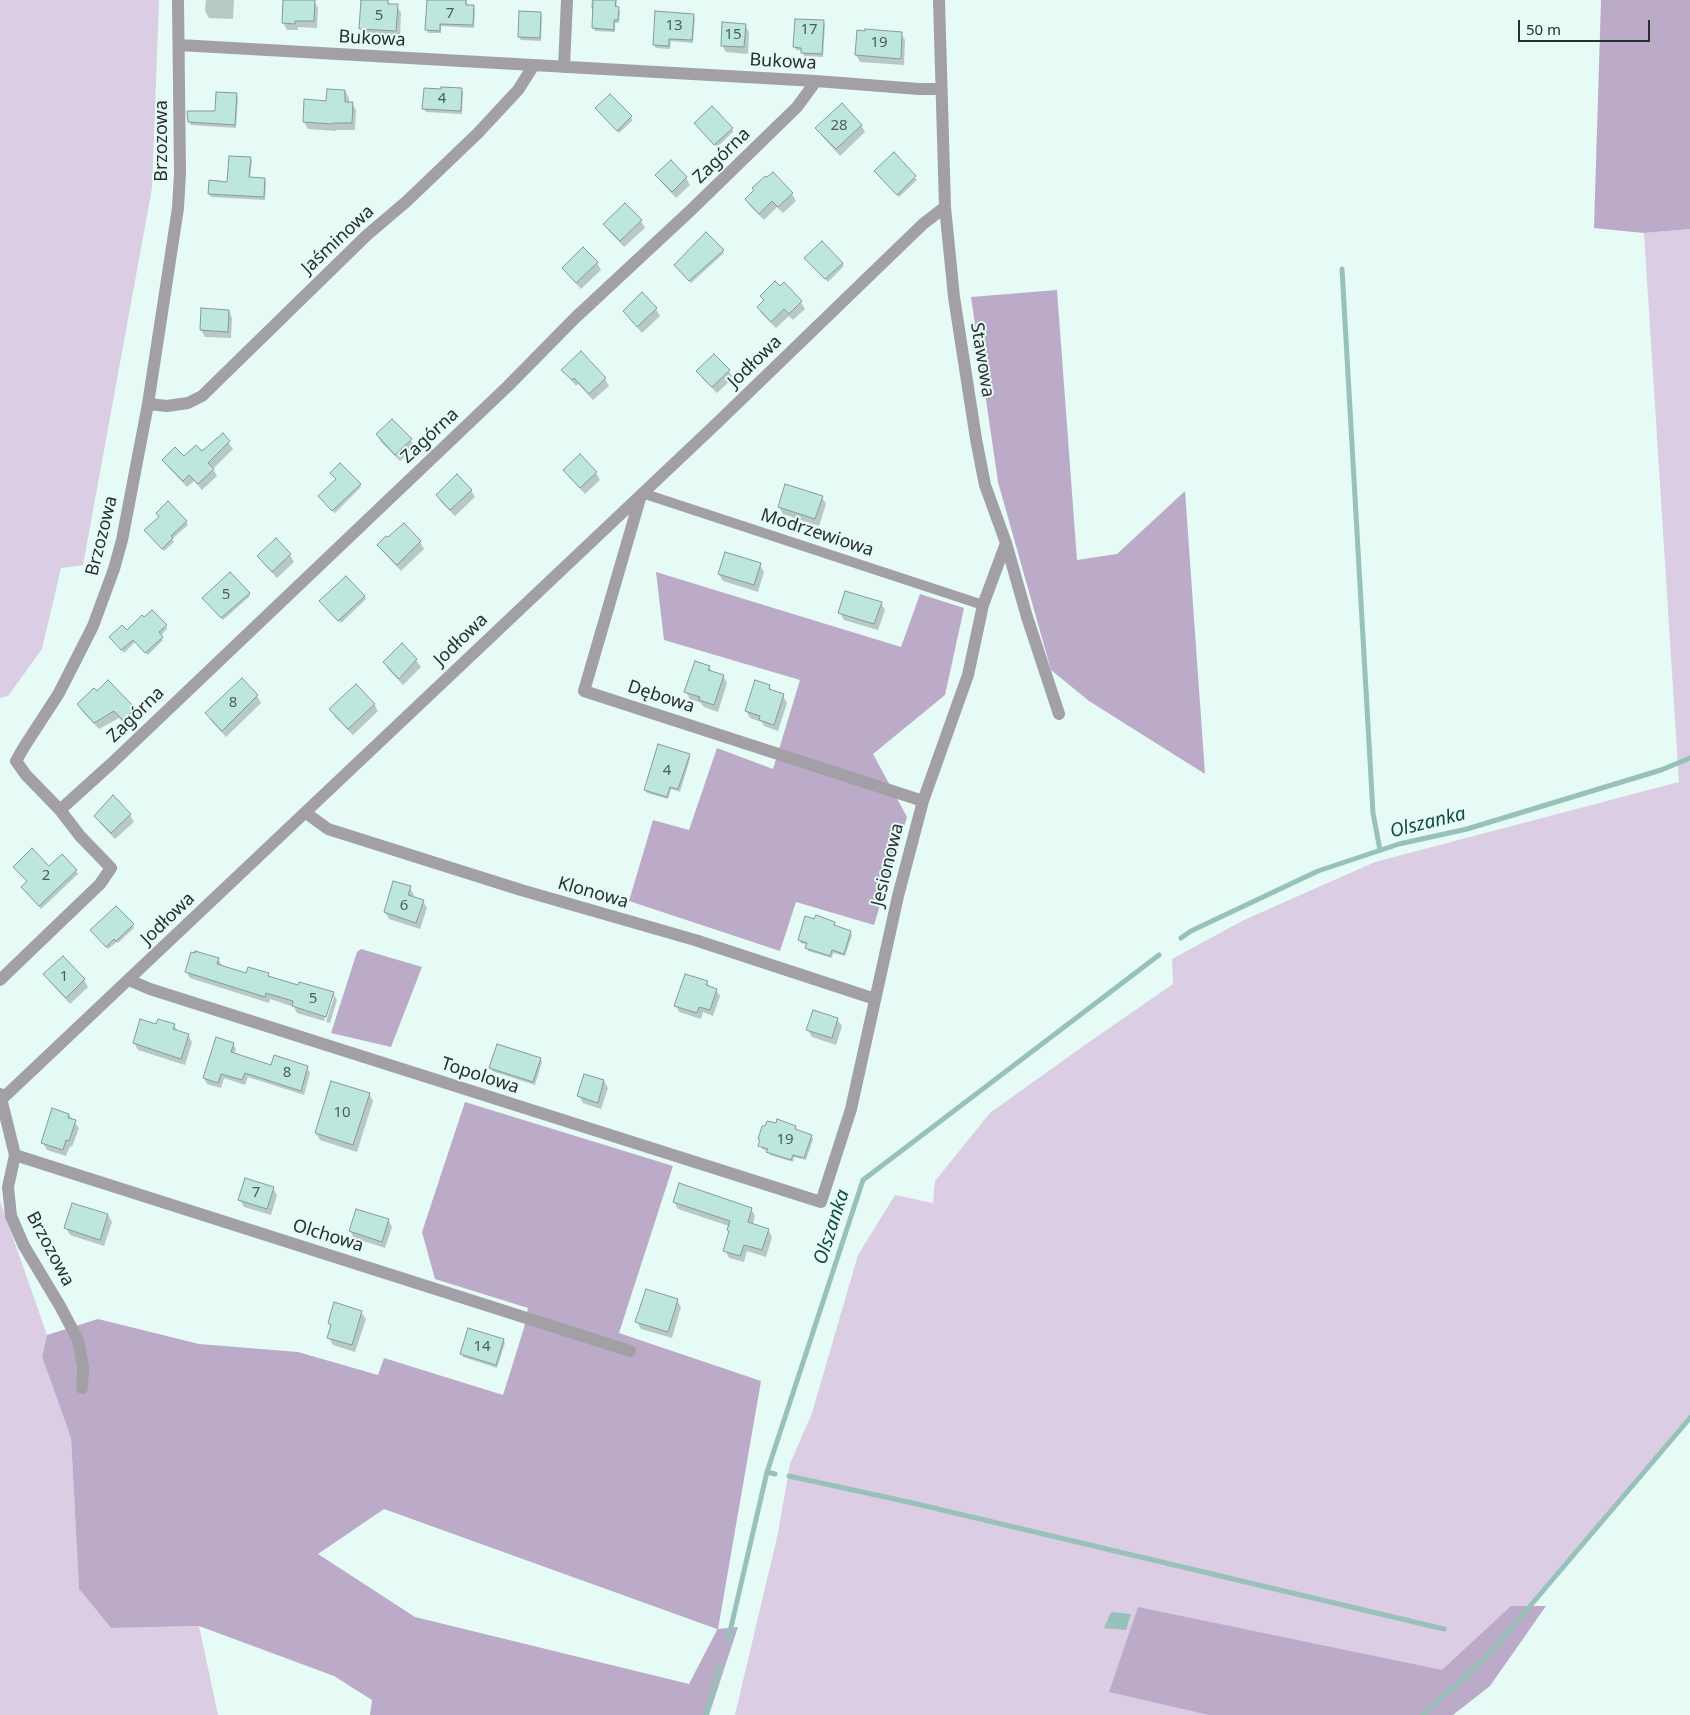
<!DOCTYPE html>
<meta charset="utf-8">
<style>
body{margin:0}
#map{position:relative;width:1690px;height:1715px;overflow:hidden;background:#e6faf6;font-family:"Noto Sans",sans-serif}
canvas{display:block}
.scale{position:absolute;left:1518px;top:20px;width:132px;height:22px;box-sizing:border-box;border:2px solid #28302e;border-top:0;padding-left:6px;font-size:15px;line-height:18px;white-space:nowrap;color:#28302e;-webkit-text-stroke:4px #e6faf6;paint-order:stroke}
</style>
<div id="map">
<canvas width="1690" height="1715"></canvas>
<div class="scale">50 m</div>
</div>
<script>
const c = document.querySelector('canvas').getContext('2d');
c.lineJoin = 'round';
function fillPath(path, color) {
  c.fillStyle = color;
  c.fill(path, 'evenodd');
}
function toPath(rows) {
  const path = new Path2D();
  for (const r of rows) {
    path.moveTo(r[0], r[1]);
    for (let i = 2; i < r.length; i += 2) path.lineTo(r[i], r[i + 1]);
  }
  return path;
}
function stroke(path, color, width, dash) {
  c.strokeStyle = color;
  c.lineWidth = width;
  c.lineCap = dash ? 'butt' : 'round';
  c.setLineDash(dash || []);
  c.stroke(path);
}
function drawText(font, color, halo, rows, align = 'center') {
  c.font = font + ' "Noto Sans",sans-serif';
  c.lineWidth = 4;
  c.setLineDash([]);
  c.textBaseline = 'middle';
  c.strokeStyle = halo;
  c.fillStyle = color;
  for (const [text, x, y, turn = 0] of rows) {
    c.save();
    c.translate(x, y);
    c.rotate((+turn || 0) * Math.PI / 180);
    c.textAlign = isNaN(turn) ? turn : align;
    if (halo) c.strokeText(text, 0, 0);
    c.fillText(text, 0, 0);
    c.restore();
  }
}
const green = toPath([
 [0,0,159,0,152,188,83,565,61,568,42,649,8,696,0,698],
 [1690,229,1690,1418,1491,1652,1419,1715,735,1715,778,1533,790,1464,812,1413,858,1255,895,1195,933,1203,935,1181,990,1113,1082,1047,1173,984,1172,959,1244,920,1375,862,1679,782,1644,233],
 [0,1201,47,1335,42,1357,71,1438,79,1589,111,1628,199,1626,218,1715,0,1715]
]);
const forest = toPath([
 [1601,0,1690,0,1690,229,1644,233,1594,228],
 [1057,290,1077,560,1117,554,1185,491,1205,774,1089,701,1051,670,998,482,971,297],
 [656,572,901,647,920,594,964,608,945,695,873,754,907,817,874,925,796,902,780,951,629,901,653,820,689,830,717,748,773,769,800,680,664,640],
 [361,949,422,967,391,1047,331,1033,357,952],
 [465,1102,673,1166,619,1333,761,1381,718,1629,738,1627,709,1715,370,1715,372,1700,334,1676,199,1626,111,1628,79,1589,71,1438,42,1357,47,1335,98,1319,199,1344,298,1352,378,1375,384,1358,503,1395,524,1328,528,1308,435,1279,422,1232],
 [384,1509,717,1629,717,1630,689,1684,415,1617,318,1554],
 [1511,1606,1546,1606,1490,1686,1453,1715,1209,1715,1109,1692,1138,1607,1442,1670]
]);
const water = toPath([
 [1111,1612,1131,1614,1126,1630,1104,1628]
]);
const shadow = toPath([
 [206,0,234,0,233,19,209,18,205,11],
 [284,0,314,1,318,8,317,28,298,27,298,30,287,30,283,23],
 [362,0,387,0,390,5,397,6,401,13,400,38,365,36,361,29],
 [428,0,467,0,467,6,473,7,475,10,474,28,441,26,441,33,428,33,427,30],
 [592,0,617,0,616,8,620,11,619,23,615,23,615,32,595,31,593,28,594,11,591,7],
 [540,13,542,16,541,41,521,40,519,37],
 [693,15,695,18,693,43,671,41,670,49,656,48,654,45],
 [823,21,825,24,823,57,804,56,802,50,796,50,795,47],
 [745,25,749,32,748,54,726,52,722,45],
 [901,33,905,40,904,65,860,62,856,55],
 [461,89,463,92,462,114,426,112,424,109,442,90],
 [345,91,349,98,349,103,352,103,356,110,355,130,336,130,336,131,308,129,304,122,328,102],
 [236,94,238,98,236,128,191,125,189,122,216,112],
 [610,96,633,120,619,133,599,112],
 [861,125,865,132,840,156,821,135,817,128],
 [697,126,732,129,733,132,717,147],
 [894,154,917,180,899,197,877,174],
 [250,158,252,161,250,178,265,179,266,182,265,200,211,197,209,194,228,183],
 [657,175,686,178,690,185,676,198,661,182],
 [792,194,796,201,783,213,777,207,764,220,750,206,746,199],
 [641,221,645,228,624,247,609,231,605,224],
 [722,250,724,253,691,283,677,268],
 [808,261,842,263,844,266,828,282],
 [597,263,601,270,581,289,568,275,564,268],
 [784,284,801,302,805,309,793,320,789,316,776,328,762,314,758,307],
 [642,294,656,309,660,316,642,333,629,318,625,311],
 [202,310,229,311,232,318,231,338,205,337,201,330],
 [563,370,605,379,609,386,593,400,578,384,576,386],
 [698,371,729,371,733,378,717,393,702,378],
 [223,435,233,449,213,469,217,476,202,490,194,481,187,487,168,467,164,460,184,458,201,453],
 [377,435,410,440,415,447,400,461,381,442],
 [565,470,596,473,600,480,585,494,569,477],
 [331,473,360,484,361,487,335,513,321,499,337,480],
 [471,490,475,497,455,516,441,502,437,495],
 [822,497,826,504,819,526,783,514,779,507],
 [186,522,188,525,172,539,174,542,164,551,148,533],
 [404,524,420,542,424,549,401,571,383,552,379,545],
 [290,555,294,562,277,578,263,563,259,556],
 [760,565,764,572,758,592,723,581,719,574],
 [249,593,250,596,223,620,204,599],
 [364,596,366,599,341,623,323,604],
 [881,603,885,610,878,630,844,620,840,613],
 [166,626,167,629,160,636,163,640,148,655,135,642,124,653,110,637,127,632],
 [402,645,416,660,421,667,403,685,388,669,384,662],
 [709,667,713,673,723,676,727,683,718,712,704,707,701,703,690,699,686,692],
 [242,680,257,696,261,703,226,737,211,721,207,714],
 [108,682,134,709,138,716,127,726,119,718,99,729,83,712,78,705,97,693],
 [769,686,773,692,783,696,787,703,778,731,764,726,762,722,750,718,746,711],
 [374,704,378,711,353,735,335,717,331,710],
 [689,756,690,759,680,792,671,789,668,799,647,793,645,790],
 [113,797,130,815,134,822,115,839,100,823,96,816],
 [14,867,49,868,76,871,78,874,41,909,24,890,22,887,28,882],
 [410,888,414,895,413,897,423,901,427,908,420,929,389,919,385,912],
 [834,923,836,927,850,932,852,935,845,956,833,953,832,958,808,951,807,948,808,945,801,943,799,940],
 [133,925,134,928,118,943,117,942,108,949,94,934],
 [63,957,84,980,88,987,70,1004,49,981,45,974],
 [218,959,223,967,247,974,268,974,270,978,299,987,333,993,337,1000,330,1023,326,1022,334,997,331,997,324,1021,297,1013,294,1007,270,999,269,1003,190,978,186,971],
 [707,982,710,988,716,990,720,996,713,1016,703,1012,701,1019,679,1012,676,1006],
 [837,1019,842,1026,836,1045,812,1037,808,1030],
 [174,1025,178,1032,188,1035,192,1042,185,1065,138,1050,134,1043,157,1026],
 [233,1044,236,1049,234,1054,272,1066,307,1067,310,1073,304,1095,248,1077,245,1085,224,1078,221,1088,207,1084,204,1078],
 [540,1059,542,1062,535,1085,492,1071,491,1068],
 [604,1081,608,1088,601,1109,583,1103,579,1096],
 [369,1094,373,1101,357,1152,320,1140,316,1133],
 [69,1115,79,1128,72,1147,70,1146,66,1156,47,1150,43,1143],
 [796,1127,797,1131,811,1136,813,1139,806,1160,794,1157,793,1162,770,1155,768,1151,762,1149,760,1139],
 [273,1188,277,1195,271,1215,244,1207,240,1200],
 [674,1202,751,1209,755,1216,753,1225,768,1230,772,1237,766,1257,747,1251,744,1262,729,1258,725,1250,730,1233,729,1226,678,1209],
 [108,1215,112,1222,104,1246,70,1235,66,1228],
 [388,1220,392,1227,385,1248,354,1238,350,1231],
 [677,1300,681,1307,672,1338,641,1329,637,1322],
 [361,1312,366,1319,355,1352,333,1345,329,1338,332,1328,329,1323],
 [503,1340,505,1343,497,1368,463,1357,462,1354]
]);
const stream = toPath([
 [1342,269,1373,813,1380,850],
 [1181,938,1191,931,1318,871,1399,844,1467,829,1661,770,1690,758],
 [767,1472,775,1474],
 [789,1476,917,1504,1444,1629],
 [728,1640,767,1472,863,1180,1159,955],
 [706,1715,720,1666],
 [1423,1715,1491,1652,1690,1418]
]);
const building = toPath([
 [283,0,315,0,314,21,295,21,295,24,282,23,283,0],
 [361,0,388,0,388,4,398,4,396,31,359,29,361,0],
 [427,0,466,0,466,5,474,5,473,25,440,24,440,31,425,30,427,0],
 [593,0,616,0,615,6,619,7,618,20,614,20,614,30,592,28,593,0],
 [519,11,541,12,540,38,518,37,519,11],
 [655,11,694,14,692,40,669,39,669,46,653,45,655,11],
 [795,19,824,20,822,54,801,53,801,48,793,47,795,19],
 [722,22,746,24,744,47,721,46,722,22],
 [865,29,902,32,901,59,855,55,857,30,865,31,865,29],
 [441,87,462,88,461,111,422,109,424,88,441,89,441,87],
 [327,89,345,90,345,102,353,102,352,123,333,123,332,124,303,122,304,99,326,101,327,89],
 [216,92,237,93,235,125,188,122,187,111,215,111,216,92],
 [610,94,632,116,617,131,595,108,610,94],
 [842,103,862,125,836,149,815,128,842,103],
 [712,106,733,128,714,145,694,123,712,106],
 [894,152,916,176,897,195,874,171,894,152],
 [229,156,251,157,249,177,265,178,264,197,208,194,209,180,227,182,229,156],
 [671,160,687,177,672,192,655,175,671,160],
 [773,172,793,193,778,207,772,201,759,214,745,199,754,190,752,188,765,176,767,177,773,172],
 [625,203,642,220,620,241,603,224,625,203],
 [706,232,724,250,689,281,674,265,706,232],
 [822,241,843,263,825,279,804,258,822,241],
 [583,247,598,262,576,283,562,268,583,247],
 [775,281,780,286,784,282,802,301,789,314,784,309,771,322,757,307,764,300,760,296,775,281],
 [642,292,657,308,637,327,623,311,642,292],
 [201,308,229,310,228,332,200,330,201,308],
 [581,351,606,378,589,394,574,378,572,380,561,370,581,351],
 [714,354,730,370,712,387,696,371,714,354],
 [392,419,412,439,395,455,376,434,392,419],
 [223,433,230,441,208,463,214,469,198,484,189,475,183,481,162,460,175,447,184,456,196,445,202,451,223,433],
 [580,454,597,472,580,488,563,470,580,454],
 [340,463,361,484,332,511,318,496,336,479,330,473,340,463],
 [457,474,472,490,450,510,436,495,457,474],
 [785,484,823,496,815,519,778,507,785,484],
 [168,501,187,521,171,536,173,538,162,549,144,530,159,517,156,513,168,501],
 [404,523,421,541,397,565,377,545,386,536,388,537,404,523],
 [276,538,291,554,272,572,257,556,276,538],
 [725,552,761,563,754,585,718,574,725,552],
 [230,572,250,593,221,618,202,598,230,572],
 [346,576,365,596,338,621,319,601,346,576],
 [845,591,882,602,874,624,838,613,845,591],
 [152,610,167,625,159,632,163,637,145,653,133,640,121,650,109,637,122,625,127,630,142,615,144,617,152,610],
 [402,643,417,659,399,679,383,662,402,643],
 [695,661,710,666,708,670,724,675,714,705,699,700,700,697,684,692,695,661],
 [242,678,258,695,222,731,205,713,242,678],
 [108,680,135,708,123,720,114,711,94,723,77,704,94,688,97,691,108,680],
 [755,680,770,685,769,689,784,694,774,725,759,720,760,716,745,711,755,680],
 [356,684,375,704,348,729,329,709,356,684],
 [658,744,690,754,678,789,670,787,667,797,644,790,658,744],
 [113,795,131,814,111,833,94,816,113,795],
 [32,848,49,866,62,854,77,870,39,906,21,887,27,881,13,867,32,848],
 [393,881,411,886,408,895,424,900,416,923,384,912,393,881],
 [116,906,134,924,116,941,114,939,106,947,90,930,116,906],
 [816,915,835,922,834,925,851,931,844,954,832,950,830,956,805,948,807,943,798,940,805,916,814,919,816,915],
 [195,951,219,958,217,964,246,973,248,967,269,973,268,976,298,985,299,982,334,992,326,1017,292,1006,293,1001,266,993,265,997,185,972,191,952,195,953,195,951],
 [63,956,85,979,66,998,43,974,63,956],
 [685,974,708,981,706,985,717,989,710,1010,699,1007,697,1013,674,1006,685,974],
 [813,1010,838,1018,832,1038,806,1030,813,1010],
 [140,1019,156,1024,158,1019,175,1024,173,1029,189,1034,181,1059,133,1043,140,1019],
 [216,1037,234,1043,231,1052,271,1065,274,1055,308,1066,301,1091,245,1073,242,1080,221,1074,218,1083,203,1078,216,1037],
 [497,1044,541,1058,533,1082,489,1068,497,1044],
 [584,1074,604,1080,598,1103,577,1096,584,1074],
 [331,1081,370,1093,353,1145,315,1133,331,1081],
 [52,1108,69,1114,68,1118,76,1120,69,1141,66,1140,63,1150,41,1143,52,1108],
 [777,1119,796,1126,795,1129,812,1135,804,1158,793,1155,791,1160,766,1152,768,1149,758,1146,760,1140,758,1139,762,1126,765,1126,767,1121,776,1123,777,1119],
 [245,1178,274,1187,267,1209,238,1200,245,1178],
 [679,1183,752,1208,748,1222,769,1229,762,1250,744,1245,740,1256,723,1251,729,1231,727,1230,730,1221,673,1202,679,1183],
 [72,1203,108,1214,100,1240,64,1228,72,1203],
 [356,1209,389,1219,382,1242,349,1231,356,1209],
 [646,1289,678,1299,668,1332,635,1322,646,1289],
 [334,1302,362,1311,352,1345,327,1338,331,1325,328,1323,334,1302],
 [468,1328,504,1339,496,1365,460,1354,468,1328]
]);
const lane = toPath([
 [642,493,983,605]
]);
const street = toPath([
 [939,0,945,207,954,297,976,439,985,485,1006,543,1027,617,1059,714],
 [179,45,816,81,919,89,940,89],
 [564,67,567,0],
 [148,404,167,406,188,403,202,396,367,235,407,201,478,133,518,90,534,65],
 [641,495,584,691,923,801],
 [60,810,112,763,508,386,575,318,690,211,797,107,816,81],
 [306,813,328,829,521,890,695,940,875,999],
 [0,980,100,884,111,868,80,836,60,810,26,775,16,761,24,747,59,693,93,626,114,569,122,540,148,404,178,208,180,173,178,0],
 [129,980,150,989,821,1202,851,1109,898,896,923,801,968,675,983,605,1006,543],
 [0,1094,15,1155,8,1187,11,1216,24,1246,60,1306,78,1340,83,1366,82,1388],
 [2,1099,716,424,923,224,945,207],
 [15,1155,630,1351]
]);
const numberNames = [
 ["7",450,14],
 ["5",379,16],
 ["13",674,26],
 ["17",809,30],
 ["15",733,35],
 ["19",879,43],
 ["4",442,99],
 ["28",839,126],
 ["5",226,595],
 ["8",233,703],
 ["4",667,771],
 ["2",46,876],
 ["6",404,906],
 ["1",64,977],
 ["5",313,999],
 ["8",287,1073],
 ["10",342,1113],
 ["19",785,1140],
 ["7",256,1193],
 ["14",482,1347]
];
const streetNames = [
 ["Bukowa",372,39,3],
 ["Bukowa",783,62,3],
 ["Brzozowa",162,141,-90],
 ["Zagórna",722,156,-44],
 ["Jaśminowa",338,240,-43],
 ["Stawowa",982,360,81],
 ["Jodłowa",755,362,-44],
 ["Zagórna",430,436,-43],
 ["Modrzewiowa",817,533,18],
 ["Brzozowa",102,536,-76],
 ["Jodłowa",461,640,-44],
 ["Dębowa",661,697,18],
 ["Zagórna",136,715,-44],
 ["Jesionowa",888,865,-76],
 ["Klonowa",593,893,16],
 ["Jodłowa",168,919,-44],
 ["Topolowa",480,1076,18],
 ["Olchowa",328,1236,17],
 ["Brzozowa",50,1249,62]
];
const waterNames = [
 ["Olszanka",1428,823,-14],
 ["Olszanka",832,1227,-72]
];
fillPath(green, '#dacde4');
fillPath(forest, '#bcabc8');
fillPath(water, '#98c1ba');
fillPath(shadow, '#0003');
stroke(stream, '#98c1ba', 5);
fillPath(building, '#bce6de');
stroke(building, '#889a97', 1);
stroke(lane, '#a39fa6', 10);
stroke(street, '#a39fa6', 12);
drawText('15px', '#4d5e5a', null, numberNames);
drawText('18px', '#28302e', '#e6faf6', streetNames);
drawText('italic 19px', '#124d45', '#e6faf6', waterNames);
</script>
